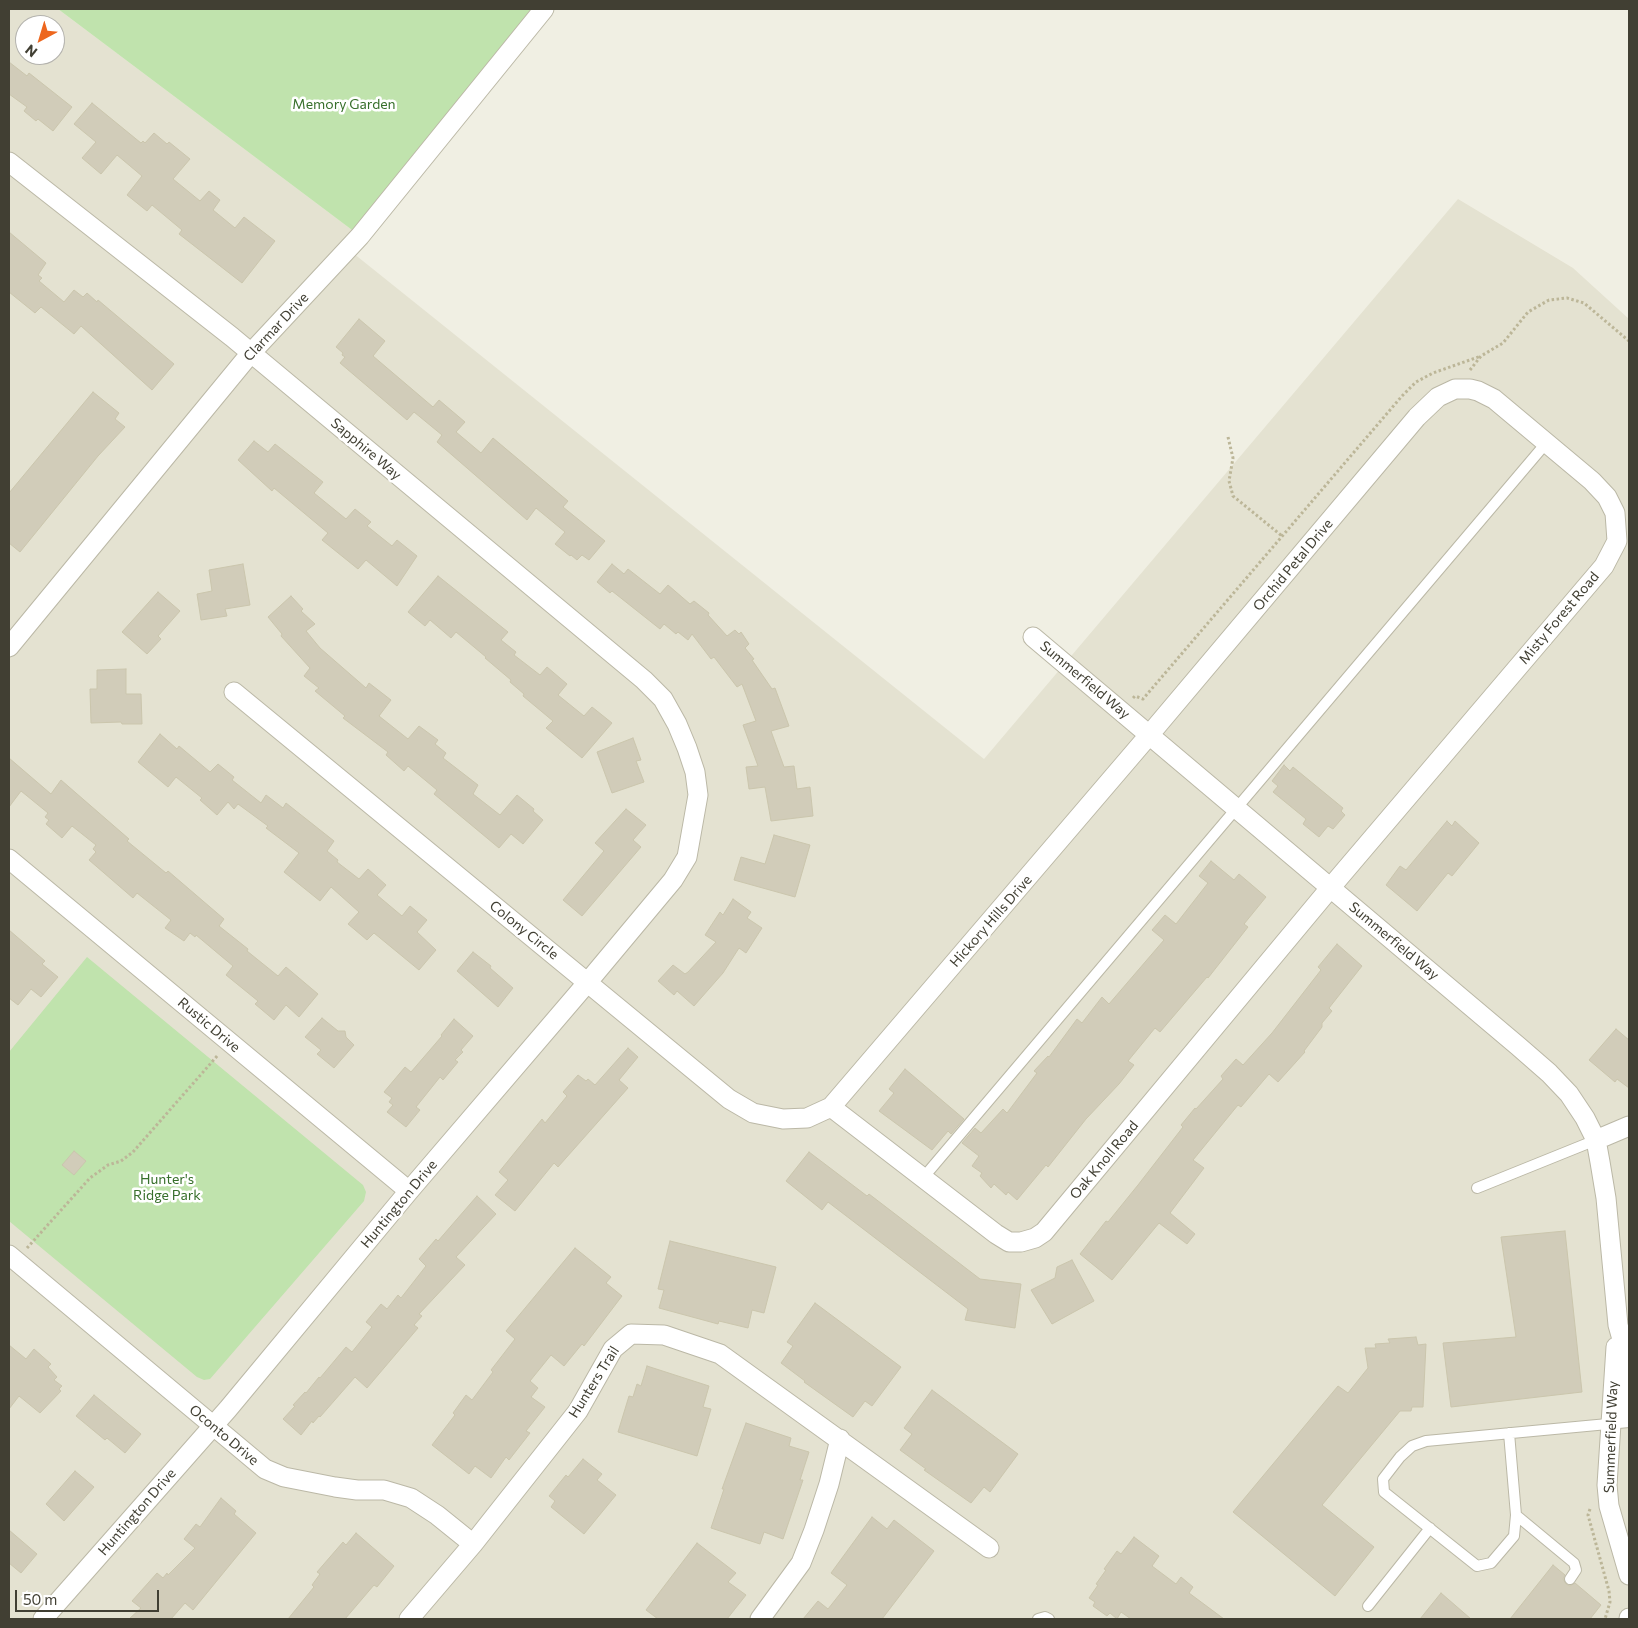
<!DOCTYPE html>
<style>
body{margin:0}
#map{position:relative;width:1638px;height:1628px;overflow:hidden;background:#f0efe3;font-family:Commissioner,sans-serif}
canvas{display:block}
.frame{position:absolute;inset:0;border:10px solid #413f33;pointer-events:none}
.north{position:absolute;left:15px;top:15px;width:50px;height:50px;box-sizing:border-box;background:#fff;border:1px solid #b3b2ad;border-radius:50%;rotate:219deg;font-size:14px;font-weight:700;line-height:20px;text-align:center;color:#413f33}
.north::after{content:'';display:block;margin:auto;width:18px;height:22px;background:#ed661d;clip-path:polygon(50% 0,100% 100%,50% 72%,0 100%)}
.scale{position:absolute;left:15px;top:1590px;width:144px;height:22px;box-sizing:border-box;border:2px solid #413f33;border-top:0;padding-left:6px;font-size:15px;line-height:18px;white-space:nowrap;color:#413f33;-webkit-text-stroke:4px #fff;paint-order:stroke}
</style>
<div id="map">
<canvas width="1638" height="1628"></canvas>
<div class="frame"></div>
<div class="north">N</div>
<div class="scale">50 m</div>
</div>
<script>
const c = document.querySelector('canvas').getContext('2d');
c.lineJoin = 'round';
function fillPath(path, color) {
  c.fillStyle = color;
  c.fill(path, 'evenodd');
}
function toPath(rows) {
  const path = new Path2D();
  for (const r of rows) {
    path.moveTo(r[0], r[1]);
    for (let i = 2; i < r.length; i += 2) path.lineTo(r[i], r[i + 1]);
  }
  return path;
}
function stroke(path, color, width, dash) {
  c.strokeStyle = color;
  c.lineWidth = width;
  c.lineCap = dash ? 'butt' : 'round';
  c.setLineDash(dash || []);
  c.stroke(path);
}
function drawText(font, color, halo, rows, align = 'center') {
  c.font = font + ' Commissioner,sans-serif';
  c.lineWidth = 5;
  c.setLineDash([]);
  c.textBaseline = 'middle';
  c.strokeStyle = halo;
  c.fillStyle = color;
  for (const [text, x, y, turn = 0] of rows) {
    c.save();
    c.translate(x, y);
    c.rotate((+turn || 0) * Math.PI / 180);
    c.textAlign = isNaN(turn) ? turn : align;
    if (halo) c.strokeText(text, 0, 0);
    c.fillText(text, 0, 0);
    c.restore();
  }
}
const residential = toPath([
 [9,9,58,9,360,236,348,249,984,759,1458,199,1573,268,1629,319,1629,1619,9,1619],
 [25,25,55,25,55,55,25,55]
]);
const green = toPath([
 [58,9,544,9,360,236],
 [87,957,363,1185,366,1192,364,1201,210,1379,204,1380,197,1377,9,1221,9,1052]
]);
const building = toPath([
 [9,62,27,76,29,73,72,107,53,131,38,119,36,121,24,111,27,107,9,94,9,62],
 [92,103,141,143,143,141,145,143,154,133,167,144,169,142,190,159,173,179,200,201,209,191,220,200,213,210,235,228,244,217,275,241,242,283,179,234,182,230,152,205,147,211,127,195,142,176,117,155,101,174,82,158,96,142,74,124,92,103],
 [9,232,46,263,38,275,42,278,39,281,64,302,74,290,83,297,87,293,97,302,98,300,174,364,152,390,81,326,74,334,41,307,35,313,9,292,9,232],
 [359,319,385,341,373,356,433,407,439,400,465,422,456,432,481,453,493,438,568,501,563,507,605,541,589,560,582,555,577,560,571,555,570,556,555,544,565,532,536,508,527,520,437,442,442,435,414,412,407,420,340,363,345,357,342,355,343,353,336,347,359,319],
 [93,392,119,413,115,419,125,427,98,456,20,552,9,543,9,493,93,392],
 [254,441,268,452,275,444,323,482,314,493,346,519,355,509,371,522,367,526,392,546,397,540,417,556,397,586,366,560,358,569,322,540,328,533,274,488,272,491,238,460,254,441],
 [243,564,250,605,225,609,227,616,201,620,197,594,212,591,209,570,243,564],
 [612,564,624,574,628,569,660,594,668,585,690,604,694,601,709,613,708,615,727,636,735,630,739,634,741,632,749,644,745,648,754,659,752,660,772,689,775,688,789,726,771,731,784,767,794,766,797,789,810,787,813,816,771,821,765,787,749,789,746,767,758,766,743,725,756,721,742,684,737,687,714,657,711,659,692,634,688,640,678,632,676,634,664,624,660,629,612,591,610,593,597,582,612,564],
 [438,576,508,632,501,640,516,652,514,655,540,675,547,667,567,684,558,695,584,716,592,707,612,723,582,758,546,728,553,721,523,696,524,694,510,682,511,680,485,658,486,657,456,632,451,638,430,620,425,626,408,612,438,576],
 [158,592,180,611,158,636,161,639,147,654,122,632,158,592],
 [291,596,303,609,301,611,315,624,306,631,320,648,366,688,369,683,391,700,379,716,408,739,419,726,438,740,435,744,446,753,443,758,478,785,473,794,500,815,517,795,534,809,533,811,543,820,523,844,511,834,499,848,434,794,437,790,408,766,404,771,386,755,388,752,343,718,345,716,315,691,319,688,304,676,310,668,281,636,282,634,268,617,291,596],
 [126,669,126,694,141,694,142,724,122,724,121,722,91,723,90,689,97,689,97,670,126,669],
 [160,734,177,749,179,746,210,772,218,764,234,777,232,780,261,803,266,795,283,808,286,803,334,841,327,851,338,860,337,862,359,879,368,869,386,885,377,895,402,916,410,906,427,920,417,932,436,950,419,970,374,933,367,940,348,924,359,912,331,887,320,901,284,872,299,853,266,828,268,826,238,804,234,809,228,802,217,815,200,800,202,798,176,777,168,787,138,762,160,734],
 [633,738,641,760,636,761,644,782,612,793,597,752,633,738],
 [9,758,51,794,61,780,129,839,127,841,166,873,168,871,224,919,219,926,248,949,247,951,278,976,286,967,318,994,299,1017,286,1005,274,1020,255,1004,258,1001,226,975,233,966,196,935,195,937,190,933,184,941,165,928,171,920,137,893,133,898,89,860,96,852,93,849,96,845,72,826,62,838,46,824,49,820,45,817,48,813,21,791,9,807,9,758],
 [1284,765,1290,771,1293,767,1343,808,1341,811,1345,815,1333,829,1328,826,1319,837,1303,824,1306,819,1273,792,1278,786,1272,781,1284,765],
 [626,809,646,825,633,840,641,847,582,916,563,900,604,851,595,843,626,809],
 [1447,821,1452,826,1455,821,1479,843,1452,876,1448,873,1417,911,1386,885,1400,866,1406,870,1447,821],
 [774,835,810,845,795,897,734,880,741,857,765,864,774,835],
 [1211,861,1234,880,1239,874,1266,897,1244,924,1248,927,1208,978,1207,977,1160,1032,1155,1028,1128,1061,1134,1065,1119,1084,1086,1119,1048,1167,1046,1165,1017,1200,1008,1192,1006,1195,994,1184,991,1188,980,1176,982,1173,972,1166,979,1156,962,1143,975,1128,981,1133,1003,1109,1007,1113,1037,1073,1034,1071,1048,1056,1049,1057,1077,1019,1082,1023,1102,997,1109,1004,1164,940,1152,930,1165,915,1176,924,1208,883,1199,876,1211,861],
 [733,899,751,912,747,918,762,928,746,953,739,948,723,973,694,1006,677,991,674,995,658,981,673,965,685,974,688,972,716,942,705,935,720,912,723,915,733,899],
 [9,930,45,961,42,964,58,977,41,997,31,989,18,1005,9,998,9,930],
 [1337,944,1362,966,1329,1008,1332,1011,1322,1023,1322,1027,1304,1051,1305,1052,1278,1082,1269,1074,1241,1107,1238,1105,1193,1160,1204,1168,1170,1213,1195,1234,1187,1244,1159,1223,1112,1280,1080,1254,1106,1221,1108,1222,1138,1185,1183,1127,1181,1125,1195,1108,1196,1109,1223,1079,1221,1076,1236,1059,1243,1065,1272,1033,1321,970,1318,967,1337,944],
 [473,952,491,966,490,968,513,988,498,1007,457,971,473,952],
 [322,1018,338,1031,345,1031,346,1037,354,1045,334,1068,317,1054,321,1050,305,1037,322,1018],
 [454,1019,473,1036,461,1050,463,1052,455,1060,458,1062,443,1080,440,1077,416,1107,420,1110,406,1127,387,1112,393,1105,389,1102,392,1098,384,1092,405,1067,411,1072,442,1036,441,1035,454,1019],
 [1616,1029,1629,1040,1629,1088,1617,1079,1615,1082,1589,1060,1616,1029],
 [628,1048,638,1057,619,1080,628,1088,558,1167,554,1163,515,1211,495,1195,508,1180,499,1172,542,1119,545,1123,567,1096,563,1092,578,1075,586,1081,588,1079,595,1085,628,1048],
 [905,1069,964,1119,951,1134,948,1131,932,1150,879,1111,894,1093,889,1089,905,1069],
 [74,1151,86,1161,74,1175,62,1165,74,1151],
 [809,1152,867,1196,869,1194,980,1279,1021,1284,1015,1328,965,1320,968,1309,828,1202,822,1210,786,1181,809,1152],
 [477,1196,496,1214,456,1257,465,1265,419,1314,422,1316,414,1325,418,1328,367,1388,355,1377,320,1417,319,1416,313,1423,312,1421,301,1435,283,1419,295,1406,293,1405,305,1392,306,1393,319,1377,320,1378,346,1347,352,1352,372,1327,366,1322,381,1304,387,1309,398,1295,401,1298,426,1266,419,1259,436,1239,438,1241,477,1196],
 [1565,1231,1582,1392,1451,1407,1443,1343,1516,1337,1501,1237,1565,1231],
 [670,1241,776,1267,764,1313,752,1310,748,1328,719,1321,718,1324,659,1308,664,1290,658,1289,670,1241],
 [575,1248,611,1277,606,1283,622,1296,584,1346,582,1344,564,1366,551,1355,530,1381,538,1388,531,1397,545,1407,526,1431,530,1433,509,1460,506,1457,491,1478,475,1466,469,1474,432,1445,455,1415,453,1413,466,1395,472,1400,493,1372,491,1370,515,1339,506,1331,575,1248],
 [1072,1260,1094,1301,1052,1324,1031,1290,1055,1278,1057,1267,1072,1260],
 [815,1303,901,1367,872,1406,865,1401,853,1417,804,1382,805,1381,781,1363,793,1346,787,1342,815,1303],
 [1416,1337,1418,1345,1426,1344,1423,1407,1412,1407,1411,1411,1400,1411,1322,1505,1374,1547,1335,1596,1233,1512,1338,1386,1348,1393,1368,1368,1365,1348,1376,1348,1375,1344,1390,1343,1388,1339,1416,1337],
 [9,1345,26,1359,34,1349,51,1364,48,1367,57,1377,54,1380,62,1386,59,1389,61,1391,40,1413,19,1396,9,1409,9,1345],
 [647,1366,709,1386,703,1407,711,1409,697,1456,618,1432,629,1396,633,1397,637,1384,641,1386,647,1366],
 [932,1390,1018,1454,990,1492,984,1487,971,1503,924,1470,926,1469,900,1450,912,1434,904,1428,932,1390],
 [94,1395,141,1434,125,1453,107,1438,105,1440,76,1416,94,1395],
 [746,1423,791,1438,789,1446,809,1452,800,1480,803,1480,783,1539,764,1532,760,1544,711,1528,724,1489,722,1489,746,1423],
 [583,1459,602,1474,597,1480,616,1495,584,1534,551,1507,555,1501,549,1496,566,1475,568,1477,583,1459],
 [75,1471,94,1487,64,1521,46,1504,75,1471],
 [221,1498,236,1511,234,1514,256,1533,193,1610,185,1603,171,1619,129,1619,141,1608,132,1601,157,1573,163,1578,167,1573,168,1575,195,1548,184,1539,196,1524,200,1527,221,1498],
 [872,1517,887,1529,894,1520,934,1551,882,1619,803,1619,818,1601,828,1609,847,1585,831,1573,872,1517],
 [9,1530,37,1554,21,1573,9,1563,9,1530],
 [356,1533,394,1566,377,1587,374,1585,345,1619,288,1619,314,1587,312,1585,320,1574,317,1572,343,1542,346,1545,356,1533],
 [1134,1537,1159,1556,1152,1566,1176,1584,1181,1577,1193,1587,1189,1593,1224,1619,1131,1619,1121,1612,1117,1619,1110,1613,1107,1616,1093,1606,1095,1602,1089,1598,1098,1585,1096,1584,1106,1570,1104,1569,1117,1551,1121,1554,1134,1537],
 [697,1543,736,1573,728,1582,746,1595,727,1619,658,1619,646,1610,697,1543],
 [1553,1565,1565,1575,1563,1579,1566,1584,1570,1586,1575,1583,1601,1605,1590,1619,1510,1619,1553,1565],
 [1441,1593,1471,1619,1420,1619,1441,1593]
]);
const path = toPath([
 [1470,370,1481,356,1503,343,1528,312,1549,300,1567,298,1584,303,1629,341],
 [1228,437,1233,458,1229,481,1233,496,1282,536],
 [1133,698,1135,696,1143,699,1402,396,1416,382,1433,373,1481,356],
 [27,1248,90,1178,108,1165,121,1161,133,1152,218,1055],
 [1590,1509,1588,1515,1609,1591,1610,1602,1605,1619]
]);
const lane = toPath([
 [923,1178,1547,442],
 [1477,1188,1596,1140],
 [1509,1433,1516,1515,1514,1536,1491,1563,1477,1566,1384,1492,1383,1479,1400,1457,1412,1446,1426,1441,1629,1422],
 [1516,1515,1574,1563,1576,1570,1570,1579],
 [1368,1606,1430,1528],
 [1038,1619,1045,1617,1049,1619]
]);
const street = toPath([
 [9,162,232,337,644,680,663,699,677,724,687,748,695,772,698,795,687,857,673,880,587,983,409,1191,228,1409,43,1619],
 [1033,637,1518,1046,1549,1073,1569,1094,1585,1118,1596,1140,1600,1162,1606,1198,1618,1325,1625,1350,1629,1416],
 [9,647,250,354,360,236,544,9],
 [234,692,729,1099,753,1113,783,1119,807,1118,831,1107,1150,734,1417,417,1438,397,1455,389,1470,389,1478,391,1494,399,1592,481,1607,497,1615,513,1617,541,1604,566,1331,887,1044,1232,1035,1238,1021,1242,1009,1242,996,1234,831,1107],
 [9,859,409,1191],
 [1596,1140,1629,1126],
 [9,1255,265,1469,284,1477,335,1487,357,1490,384,1490,411,1498,437,1515,473,1544],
 [1616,1347,1607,1485,1609,1506,1629,1575],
 [409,1619,473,1544,578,1411,613,1349,631,1334,664,1335,720,1354,989,1548],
 [760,1619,801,1563,814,1530,829,1484,840,1439],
 [1629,1619,1629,1618]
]);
const parkNames = [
 ["Memory Garden",344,104],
 ["Hunter's",167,1179],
 ["Ridge Park",167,1195]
];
const streetNames = [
 ["Clarmar Drive",276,327,-47],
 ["Sapphire Way",366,449,40],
 ["Orchid Petal Drive",1293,565,-50],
 ["Misty Forest Road",1559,618,-50],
 ["Summerfield Way",1085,680,40],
 ["Hickory Hills Drive",991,921,-49],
 ["Colony Circle",524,930,39],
 ["Summerfield Way",1394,941,40],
 ["Rustic Drive",209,1025,40],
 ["Oak Knoll Road",1104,1160,-50],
 ["Huntington Drive",399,1204,-50],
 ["Hunters Trail",594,1382,-58],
 ["Oconto Drive",224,1435,40],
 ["Summerfield Way",1611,1437,-88],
 ["Huntington Drive",137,1512,-49]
];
fillPath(residential, '#e4e2d1');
fillPath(green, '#c0e3ad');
fillPath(building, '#d1ccb9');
stroke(building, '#cbc6ad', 1);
stroke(lane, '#bbb8a6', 12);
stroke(street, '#bbb8a6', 21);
stroke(path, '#bcb698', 3, [2.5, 2.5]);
stroke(lane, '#fff', 10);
stroke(street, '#fff', 19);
drawText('14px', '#376f2b', '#fff', parkNames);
drawText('14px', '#413f33', '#fff', streetNames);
</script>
